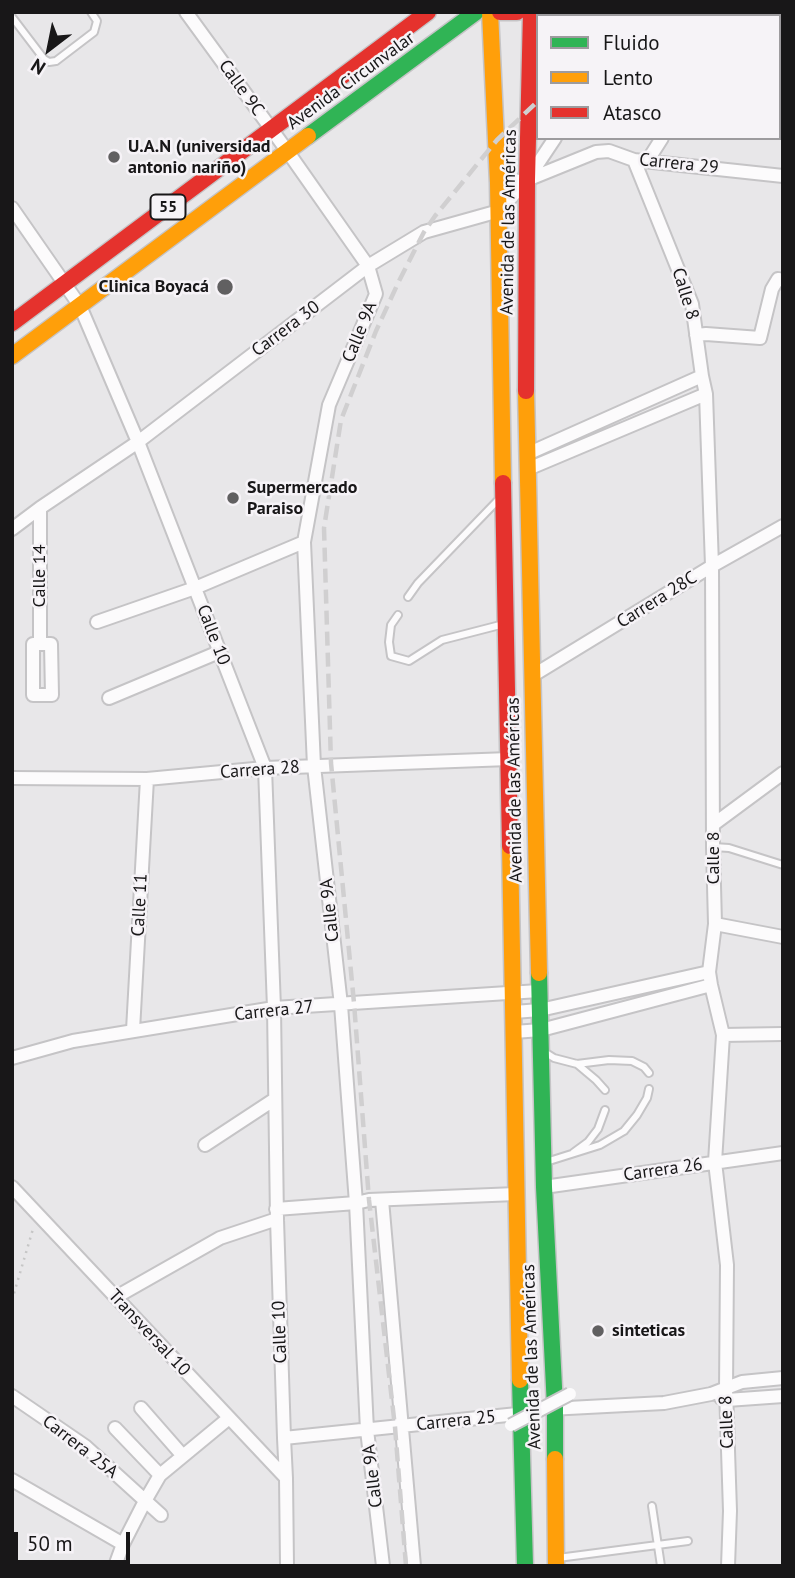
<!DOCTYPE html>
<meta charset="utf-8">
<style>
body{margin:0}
#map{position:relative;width:795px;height:1578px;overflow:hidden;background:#e8e7e9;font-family:"PT Sans",sans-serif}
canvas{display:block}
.frame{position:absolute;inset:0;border:14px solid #181718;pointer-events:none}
.legend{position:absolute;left:536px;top:14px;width:245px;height:126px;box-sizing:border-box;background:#f6f3f7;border:2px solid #9d9b9e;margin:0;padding:9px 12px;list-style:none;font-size:21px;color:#181718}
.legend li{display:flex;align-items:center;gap:14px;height:35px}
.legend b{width:35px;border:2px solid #9d9b9e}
.north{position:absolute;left:14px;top:14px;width:70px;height:70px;-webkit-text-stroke:5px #f6f3f7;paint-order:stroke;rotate:212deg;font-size:19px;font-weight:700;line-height:28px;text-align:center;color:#181718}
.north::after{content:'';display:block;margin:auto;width:24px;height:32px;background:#181718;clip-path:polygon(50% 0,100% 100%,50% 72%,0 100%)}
.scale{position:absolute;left:14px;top:1532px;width:116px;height:32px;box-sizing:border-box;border:4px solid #181718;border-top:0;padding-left:9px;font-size:21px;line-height:24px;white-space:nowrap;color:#181718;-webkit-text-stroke:5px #f6f3f7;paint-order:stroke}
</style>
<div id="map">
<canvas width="795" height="1578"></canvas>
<div class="frame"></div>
<ul class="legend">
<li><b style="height:9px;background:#30b455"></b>Fluido</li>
<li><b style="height:9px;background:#ff9f0a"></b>Lento</li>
<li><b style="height:9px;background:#e5322d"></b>Atasco</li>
</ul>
<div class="north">N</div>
<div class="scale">50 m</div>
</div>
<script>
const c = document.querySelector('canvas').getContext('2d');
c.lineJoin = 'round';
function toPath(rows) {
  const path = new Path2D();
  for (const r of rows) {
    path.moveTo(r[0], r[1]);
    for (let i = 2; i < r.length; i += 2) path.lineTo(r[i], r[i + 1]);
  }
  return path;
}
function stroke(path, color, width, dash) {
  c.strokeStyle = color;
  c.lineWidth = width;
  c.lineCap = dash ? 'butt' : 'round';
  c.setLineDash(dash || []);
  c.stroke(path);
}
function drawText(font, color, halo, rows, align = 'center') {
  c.font = font + ' "PT Sans",sans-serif';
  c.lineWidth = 5;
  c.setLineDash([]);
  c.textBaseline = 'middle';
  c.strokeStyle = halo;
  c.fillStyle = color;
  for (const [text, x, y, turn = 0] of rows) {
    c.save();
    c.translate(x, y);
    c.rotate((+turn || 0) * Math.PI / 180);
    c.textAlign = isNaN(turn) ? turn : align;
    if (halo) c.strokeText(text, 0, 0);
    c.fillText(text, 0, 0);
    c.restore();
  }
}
const path = toPath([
 [12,1300,33,1229]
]);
const lane = toPath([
 [12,17,44,59,49,62,56,61,94,32,97,21,91,12],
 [408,597,418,583,500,498],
 [398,615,391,625,389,642,391,656,409,661,442,640,504,624],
 [714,847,729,848,783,865],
 [546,1053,554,1058,577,1064,609,1060,632,1061,644,1067,649,1073],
 [577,1064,596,1080,605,1090],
 [573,1153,588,1142,598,1129,605,1110],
 [546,1162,600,1145,624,1131,637,1115,647,1098,649,1089],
 [652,1506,661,1566],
 [558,1558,688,1541]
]);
const street = toPath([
 [186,12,288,152,368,266,376,294,329,405,304,542,314,766,341,1005,356,1203,367,1430,383,1566],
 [656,16,660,12],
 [634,160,692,304,702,376,706,394,712,566,713,847,715,924,709,972,711,985,723,1035,715,1162,727,1265,726,1389,730,1511,728,1566],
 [648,160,662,138],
 [498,183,527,180,596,152,609,151,634,160,783,176],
 [12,208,80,306,138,442,265,768,274,1008,277,1219,284,1438,286,1478,287,1566],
 [696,335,706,334,760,338,772,289,778,279,783,280],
 [527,454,702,376],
 [528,469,706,394],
 [12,529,40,508,138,442,368,266,424,232,499,211,527,180,555,138],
 [97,622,195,588,304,542],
 [33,644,51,644,52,695,33,695,33,644],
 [40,644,40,508],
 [532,676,712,566,783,526],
 [109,698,219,652],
 [12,778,147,779,265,768,509,759],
 [714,824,783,773],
 [715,924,783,937],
 [514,1012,540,1010,709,972],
 [133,1030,147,779],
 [514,1032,541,1030,711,985],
 [723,1035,783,1034],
 [12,1058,73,1041,274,1008,539,991],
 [205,1145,275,1099],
 [12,1187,286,1478],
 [544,1187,783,1153],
 [382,1200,414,1566],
 [276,1209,356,1203,369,1200,516,1194],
 [116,1297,220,1238,277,1219],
 [12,1396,85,1446,161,1515],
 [721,1398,727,1400,783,1396],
 [141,1408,183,1456],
 [549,1409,664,1403,711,1394,742,1382,783,1378],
 [115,1428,160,1475],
 [284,1438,527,1413],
 [12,1480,123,1544],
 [115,1566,123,1544,145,1501,160,1475,229,1418]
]);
const fast = toPath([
 [308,136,476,12],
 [539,973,544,1187,555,1407,555,1459],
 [520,1380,525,1566]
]);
const slow = toPath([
 [490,12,498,183,503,483],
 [12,356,308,136],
 [526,391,539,973],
 [510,846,520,1380],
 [555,1459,556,1566]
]);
const jam = toPath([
 [500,12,517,12],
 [12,323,428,12],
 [526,391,527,180,531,12],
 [503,483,510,846]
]);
const rail = toPath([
 [617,16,620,12],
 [406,1566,395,1427,369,1200,354,1003,331,763,324,528,341,420,376,331,399,281,424,232,435,216,497,140,538,101]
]);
const streetBridge = toPath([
 [511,1425,570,1394]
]);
const markers = [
 [114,157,7,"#616061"],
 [225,287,9,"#616061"],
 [233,498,7,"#616061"],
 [598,1331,7,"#616061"]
];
const shields = [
 [168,207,35]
];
const shieldNames = [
 ["55",168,207]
];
const streetNames = [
 ["Avenida Circunvalar",351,81,-36],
 ["Calle 9C",241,88,54],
 ["Carrera 29",679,164,6],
 ["Avenida de las Américas",509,222,-89],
 ["Calle 8",685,294,73],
 ["Carrera 30",286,329,-37],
 ["Calle 9A",360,332,-68],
 ["Calle 14",40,576,-90],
 ["Carrera 28C",657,600,-32],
 ["Calle 10",213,635,69],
 ["Carrera 28",260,770,-4],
 ["Avenida de las Américas",515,790,-91],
 ["Calle 8",714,858,-90],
 ["Calle 11",140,905,-87],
 ["Calle 9A",330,910,-96],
 ["Carrera 27",274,1011,-6],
 ["Carrera 26",663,1170,-8],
 ["Calle 10",280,1332,-92],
 ["Transversal 10",149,1333,47],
 ["Avenida de las Américas",532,1357,-92],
 ["Carrera 25",456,1421,-6],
 ["Calle 8",727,1422,-92],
 ["Carrera 25A",80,1447,38],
 ["Calle 9A",373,1476,-97]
];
const poiNames = [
 ["U.A.N (universidad",128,147],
 ["antonio nariño)",128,168],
 ["Clinica Boyacá",209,287,"right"],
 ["Supermercado",247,488],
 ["Paraiso",247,509],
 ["sinteticas",612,1331]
];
stroke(lane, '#c5c4c6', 10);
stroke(street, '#c5c4c6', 16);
stroke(fast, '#c5c4c6', 19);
stroke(slow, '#c5c4c6', 19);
stroke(jam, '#c5c4c6', 19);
stroke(path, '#c6c6c6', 2.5, [2, 5]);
stroke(lane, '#fcfbfc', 6);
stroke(street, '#fcfbfc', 12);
stroke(fast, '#30b455', 16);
stroke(slow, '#ff9f0a', 16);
stroke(jam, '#e5322d', 16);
stroke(rail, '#d0cfd0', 4.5, [14, 7]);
stroke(streetBridge, '#c5c4c6', 16, []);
stroke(streetBridge, '#fcfbfc', 12);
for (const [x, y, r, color] of markers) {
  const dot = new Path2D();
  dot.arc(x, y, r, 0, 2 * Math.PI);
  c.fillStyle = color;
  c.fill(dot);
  stroke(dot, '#f6f3f7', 2.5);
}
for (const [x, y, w] of shields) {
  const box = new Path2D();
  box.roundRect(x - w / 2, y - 12.5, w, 25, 5);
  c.fillStyle = '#f6f3f7';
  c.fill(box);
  stroke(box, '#181718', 2);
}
drawText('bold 16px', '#181718', null, shieldNames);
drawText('18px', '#181718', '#f6f3f7', streetNames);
drawText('bold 18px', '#181718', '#f6f3f7', poiNames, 'left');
</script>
